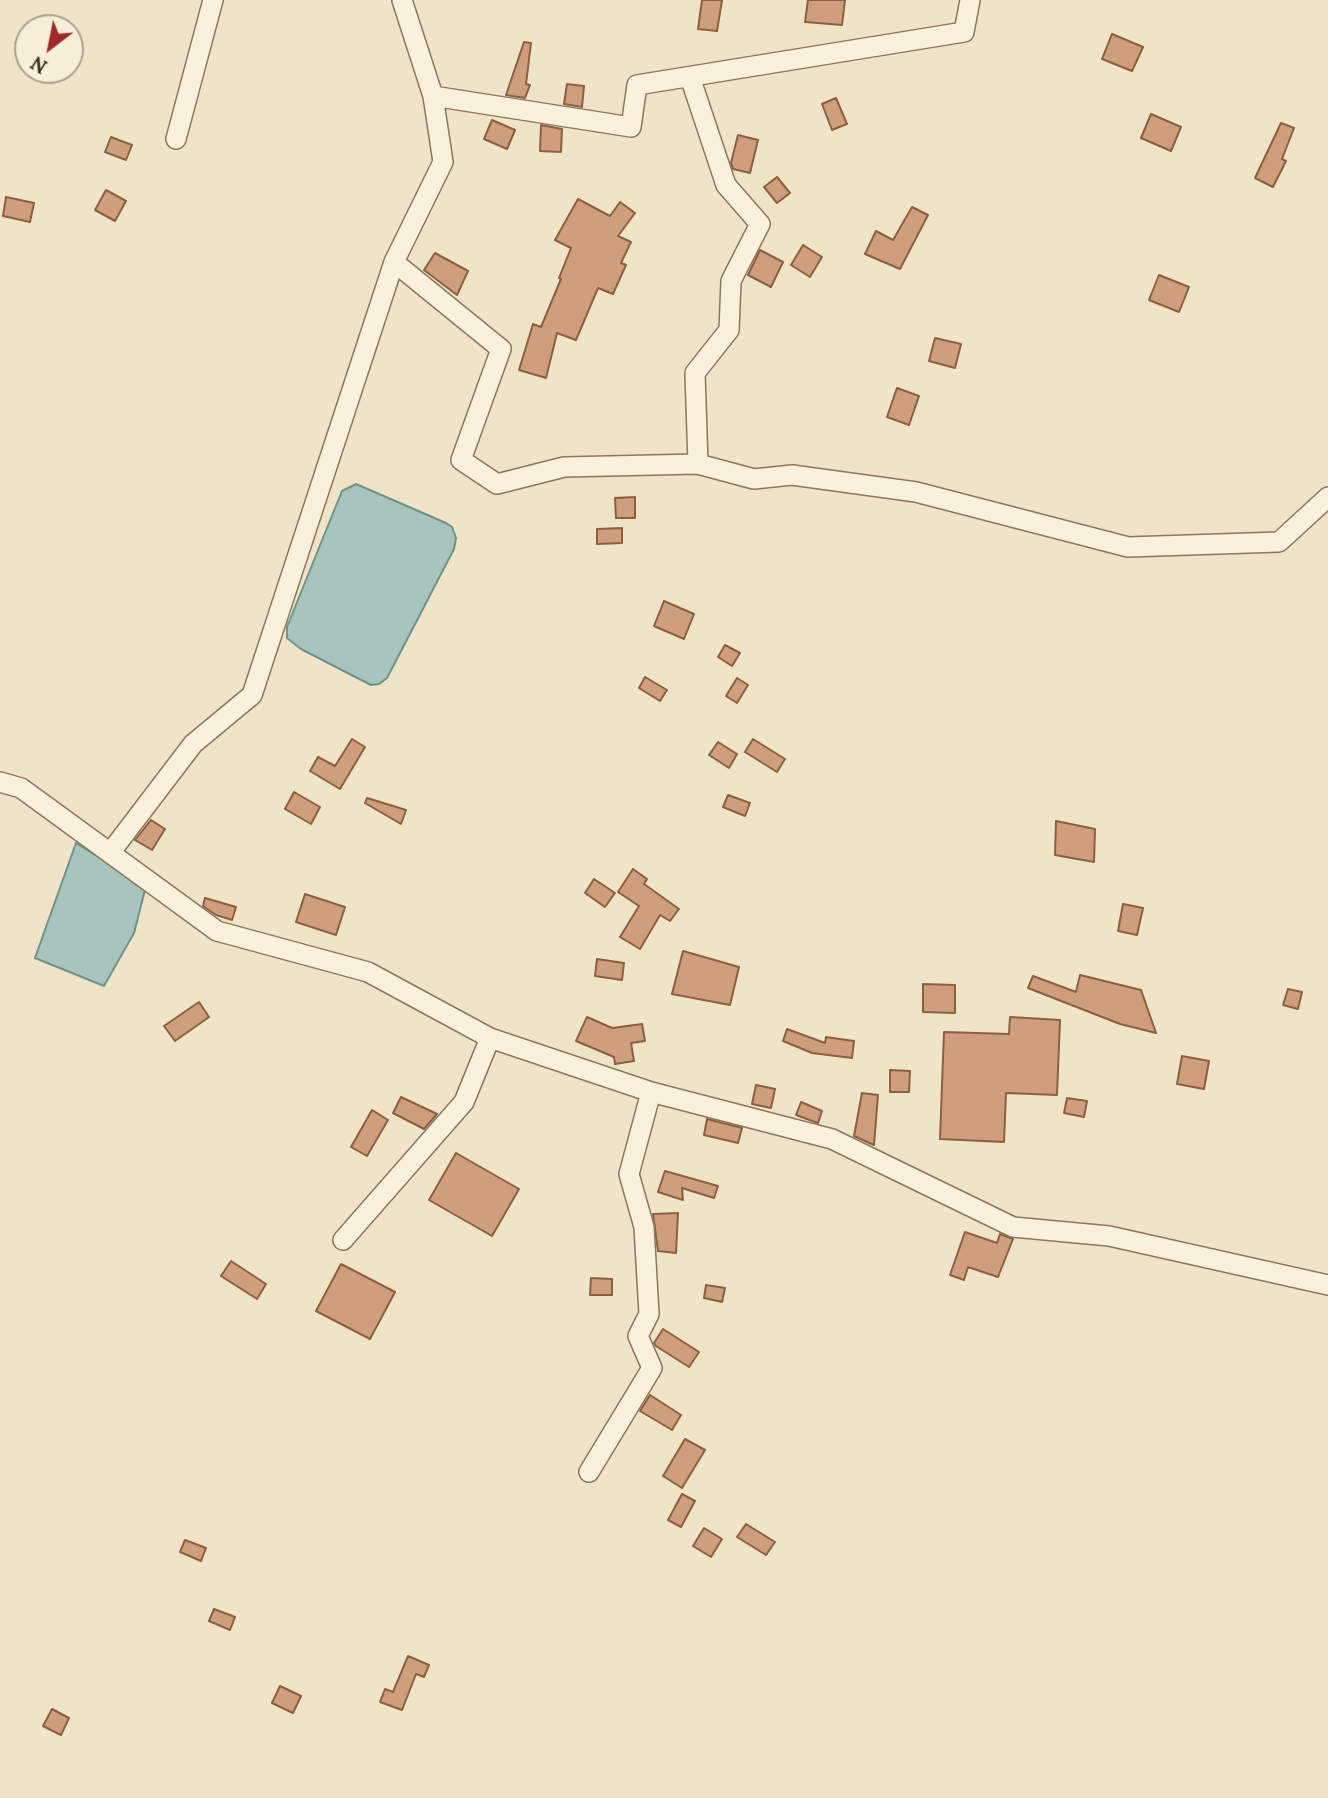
<!DOCTYPE html>
<style>
body{margin:0}
#map{position:relative;width:1328px;height:1798px;overflow:hidden;background:#f0e4c8;font-family:Lora,serif}
canvas{display:block}
.north{position:absolute;left:14px;top:14px;width:70px;height:70px;box-sizing:border-box;background:#f7eed8;border:2px solid #ada18e;border-radius:50%;rotate:212deg;font-size:19px;font-weight:700;line-height:28px;text-align:center;color:#3d2e20}
.north::after{content:'';display:block;margin:auto;width:24px;height:32px;background:#9e2a2b;clip-path:polygon(50% 0,100% 100%,50% 72%,0 100%)}
</style>
<div id="map">
<canvas width="1328" height="1798"></canvas>
<div class="north">N</div>
</div>
<script>
const c = document.querySelector('canvas').getContext('2d');
c.lineJoin = 'round';
function fillPath(path, color) {
  c.fillStyle = color;
  c.fill(path, 'evenodd');
}
function toPath(rows) {
  const path = new Path2D();
  for (const r of rows) {
    path.moveTo(r[0], r[1]);
    for (let i = 2; i < r.length; i += 2) path.lineTo(r[i], r[i + 1]);
  }
  return path;
}
function stroke(path, color, width, dash) {
  c.strokeStyle = color;
  c.lineWidth = width;
  c.lineCap = dash ? 'butt' : 'round';
  c.setLineDash(dash || []);
  c.stroke(path);
}
const water = toPath([
 [356,484,446,523,452,527,456,538,454,549,387,678,379,684,371,685,301,649,287,638,287,627,342,491,356,484],
 [76,843,146,886,134,933,104,986,35,958,76,843]
]);
const building = toPath([
 [702,0,722,0,717,31,698,29,702,0],
 [808,0,845,0,842,25,805,22,808,0],
 [1112,34,1143,47,1132,71,1102,59,1112,34],
 [524,42,531,43,526,84,530,85,525,98,506,95,524,42],
 [567,84,584,86,582,107,564,104,567,84],
 [836,98,847,124,832,130,822,104,836,98],
 [1151,114,1181,127,1171,151,1141,138,1151,114],
 [492,120,515,130,507,149,484,139,492,120],
 [1281,123,1294,128,1282,159,1286,161,1273,187,1255,178,1281,123],
 [541,125,562,129,561,152,540,151,541,125],
 [738,135,758,140,750,173,733,169,731,163,738,135],
 [111,137,132,145,126,160,105,152,111,137],
 [777,177,790,193,777,203,764,187,777,177],
 [106,190,126,201,115,221,95,210,106,190],
 [6,197,34,203,30,222,3,216,6,197],
 [578,199,610,216,620,202,635,213,618,236,631,242,621,263,626,265,613,294,598,288,576,340,557,333,546,378,519,370,533,324,541,327,561,279,559,278,571,248,555,240,578,199],
 [912,207,928,215,900,269,865,254,876,231,893,240,912,207],
 [803,245,822,257,810,277,791,265,803,245],
 [760,250,783,262,771,287,748,275,760,250],
 [435,253,468,271,457,295,424,270,435,253],
 [1159,275,1189,287,1179,312,1149,300,1159,275],
 [935,338,961,344,955,368,929,361,935,338],
 [897,388,919,396,909,425,887,417,897,388],
 [635,497,635,518,616,518,615,498,635,497],
 [622,528,622,543,597,544,597,529,622,528],
 [664,601,694,614,684,639,654,626,664,601],
 [725,645,740,653,732,666,718,657,725,645],
 [645,677,667,690,660,701,639,688,645,677],
 [737,678,748,685,737,703,726,696,737,678],
 [352,739,365,747,340,789,310,771,318,757,335,766,352,739],
 [753,739,785,759,777,772,745,752,753,739],
 [718,742,737,754,729,768,709,755,718,742],
 [294,792,320,807,311,824,285,809,294,792],
 [728,795,750,803,745,816,723,807,728,795],
 [367,798,406,810,401,824,365,803,367,798],
 [151,820,165,829,152,850,135,840,151,820],
 [1056,821,1095,829,1094,862,1055,855,1056,821],
 [633,869,647,879,644,884,679,909,670,921,660,915,640,949,620,937,639,906,618,892,633,869],
 [594,879,615,893,605,907,585,893,594,879],
 [305,894,345,907,336,935,296,922,305,894],
 [205,898,236,907,232,920,216,915,203,906,205,898],
 [1123,904,1143,908,1137,935,1118,931,1123,904],
 [683,951,739,967,730,1005,672,994,683,951],
 [597,959,624,963,622,980,595,976,597,959],
 [1080,975,1141,990,1156,1033,1120,1024,1028,988,1033,976,1076,992,1080,975],
 [923,984,955,985,955,1013,923,1012,923,984],
 [1288,989,1302,992,1298,1009,1283,1005,1288,989],
 [199,1002,209,1017,175,1041,164,1026,199,1002],
 [587,1017,612,1028,642,1024,645,1041,631,1043,634,1061,615,1064,614,1057,576,1041,587,1017],
 [1010,1017,1060,1020,1057,1095,1006,1093,1004,1142,940,1139,944,1032,1009,1034,1010,1017],
 [787,1029,825,1043,826,1037,854,1041,852,1058,812,1053,783,1041,787,1029],
 [1182,1056,1209,1061,1204,1089,1177,1084,1182,1056],
 [890,1070,910,1071,909,1092,890,1092,890,1070],
 [756,1085,775,1089,771,1108,752,1104,756,1085],
 [862,1093,878,1095,874,1145,854,1136,862,1093],
 [401,1097,437,1114,424,1129,393,1113,401,1097],
 [1067,1098,1087,1101,1084,1117,1064,1113,1067,1098],
 [801,1102,822,1111,818,1123,796,1115,801,1102],
 [372,1110,388,1120,367,1156,351,1147,372,1110],
 [707,1119,742,1128,738,1143,704,1135,707,1119],
 [456,1153,519,1189,492,1236,429,1200,456,1153],
 [665,1171,718,1186,714,1198,682,1188,683,1200,658,1192,665,1171],
 [678,1213,676,1253,658,1251,653,1214,678,1213],
 [965,1232,997,1243,1000,1234,1013,1239,998,1277,968,1267,964,1280,950,1275,965,1232],
 [231,1261,266,1284,257,1299,221,1276,231,1261],
 [341,1264,395,1292,370,1339,316,1311,341,1264],
 [591,1278,612,1279,612,1295,590,1295,591,1278],
 [706,1285,725,1288,722,1302,704,1298,706,1285],
 [663,1329,699,1352,689,1367,656,1346,654,1343,663,1329],
 [650,1395,681,1415,672,1430,640,1411,650,1395],
 [685,1439,705,1450,682,1488,663,1476,685,1439],
 [682,1494,695,1501,681,1527,668,1520,682,1494],
 [746,1524,775,1542,766,1555,737,1537,746,1524],
 [704,1528,722,1539,711,1557,693,1546,704,1528],
 [185,1540,206,1548,201,1561,180,1552,185,1540],
 [214,1609,235,1617,230,1630,209,1621,214,1609],
 [408,1656,429,1665,424,1677,416,1674,402,1710,380,1702,385,1689,393,1692,408,1656],
 [280,1686,301,1696,293,1713,272,1703,280,1686],
 [52,1709,69,1718,61,1735,43,1726,52,1709]
]);
const minor = toPath([
 [690,77,726,185,760,224,731,281,729,330,695,373,698,464],
 [433,96,631,127,637,85,964,32,970,0],
 [176,139,213,0],
 [394,262,501,349,461,460,497,484,564,467,698,464,754,479,792,475,916,492,1128,547,1279,542,1328,497],
 [0,782,21,788,217,931,368,972,490,1038,651,1092,832,1139,1013,1227,1109,1236,1328,1285],
 [110,853,193,744,252,695,394,262,443,162,433,96,402,0],
 [343,1240,464,1102,490,1038],
 [589,1472,652,1368,638,1336,649,1314,644,1227,629,1174,651,1092]
]);
fillPath(water, '#a9c4bc');
stroke(water, '#6f938a', 2);
fillPath(building, '#cf9f7d');
stroke(building, '#8d5f41', 2);
stroke(minor, '#8d765c', 22);
stroke(minor, '#faf1dc', 19);
</script>
